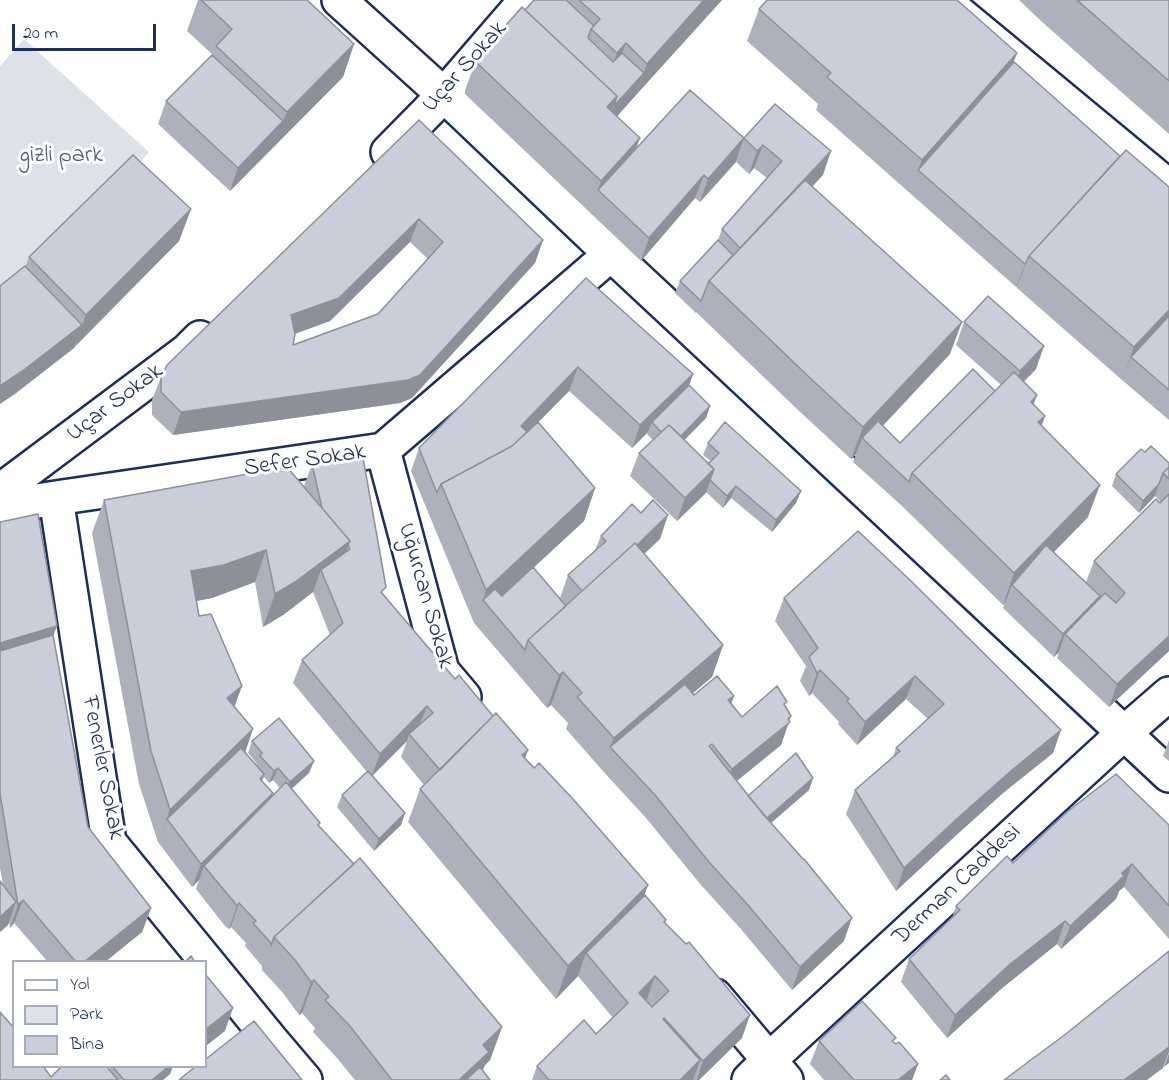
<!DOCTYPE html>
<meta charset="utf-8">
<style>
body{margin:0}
#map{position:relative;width:1169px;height:1080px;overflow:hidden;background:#fff;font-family:"Indie Flower",sans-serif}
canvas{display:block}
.legend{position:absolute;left:12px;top:960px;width:195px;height:108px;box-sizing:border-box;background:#fff;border:2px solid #a4acbf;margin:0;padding:8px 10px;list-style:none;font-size:18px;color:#1b2f5e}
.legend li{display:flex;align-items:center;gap:12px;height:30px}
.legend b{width:30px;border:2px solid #a4acbf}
.scale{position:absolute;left:12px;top:24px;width:144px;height:27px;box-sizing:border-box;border:3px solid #1b2f5e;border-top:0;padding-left:8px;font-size:18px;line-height:21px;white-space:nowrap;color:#1b2f5e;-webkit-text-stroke:4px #fff;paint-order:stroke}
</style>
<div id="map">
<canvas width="1169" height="1080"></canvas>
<ul class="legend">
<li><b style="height:8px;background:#fff"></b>Yol</li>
<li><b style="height:16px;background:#dee1e7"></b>Park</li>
<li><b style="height:16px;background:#caceda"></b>Bina</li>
</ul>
<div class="scale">20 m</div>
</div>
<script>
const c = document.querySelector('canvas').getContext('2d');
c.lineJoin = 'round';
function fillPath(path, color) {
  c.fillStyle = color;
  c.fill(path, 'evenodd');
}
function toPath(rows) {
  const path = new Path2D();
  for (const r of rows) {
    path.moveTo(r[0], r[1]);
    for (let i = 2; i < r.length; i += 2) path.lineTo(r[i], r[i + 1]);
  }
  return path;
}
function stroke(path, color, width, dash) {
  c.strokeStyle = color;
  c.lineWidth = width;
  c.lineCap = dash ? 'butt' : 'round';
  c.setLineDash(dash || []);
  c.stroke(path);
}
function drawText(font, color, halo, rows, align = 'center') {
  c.font = font + ' "Indie Flower",sans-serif';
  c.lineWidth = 6;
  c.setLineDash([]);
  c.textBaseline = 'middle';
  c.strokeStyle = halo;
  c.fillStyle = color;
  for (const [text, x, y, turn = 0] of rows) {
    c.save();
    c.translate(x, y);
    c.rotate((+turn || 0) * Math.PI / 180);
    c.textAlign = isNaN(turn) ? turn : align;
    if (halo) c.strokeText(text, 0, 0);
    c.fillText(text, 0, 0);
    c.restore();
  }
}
const green = toPath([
 [24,39,149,152,41,271,0,300,0,66]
]);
const minor = toPath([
 [339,0,444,95,611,254,1169,775],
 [943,0,1169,187],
 [388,152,444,95,526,0],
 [383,450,442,671,464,697],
 [0,491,187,351,200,338],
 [56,498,109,842,271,1040,305,1080],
 [0,507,56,498,383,450,611,254],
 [715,996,786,1080]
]);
const secondary = toPath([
 [749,1080,769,1060,1124,733,1169,694]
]);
const wall = toPath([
 [198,0,307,0,354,44,343,77,230,191,158,124,166,101,213,55,187,31],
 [534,0,722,0,617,116,637,147,736,162,700,202,695,198,641,261,465,94,465,90,477,58],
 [1019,0,1169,0,1169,134,1041,21],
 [759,9,1014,62,1120,156,1169,187,1169,420,1122,380,1123,378,1122,380,1017,288,1017,286,1016,287,816,110,818,104,747,41],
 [775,104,823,175,812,186,950,354,883,426,900,443,995,391,1001,385,956,345,964,322,1036,369,1024,381,1037,395,1033,404,1045,416,1042,425,1088,517,1054,552,1086,582,1094,561,1161,502,1155,496,1139,513,1112,486,1116,474,1145,452,1169,463,1169,651,1109,707,1057,658,1059,652,1054,657,1003,608,1005,603,1003,605,901,505,853,462,856,454,851,459,797,409,697,313,698,311,696,313,675,293,680,281,718,240,722,229,767,178,754,168,749,174,736,162,744,138],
 [419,120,543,240,535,263,412,398,400,403,173,435,152,415,152,400,161,377],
 [410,242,428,259,378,314,293,345,295,334,330,321],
 [191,209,179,241,74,348,16,393,0,404,0,286,25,267,29,257],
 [586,278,693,374,689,385,710,406,706,418,684,440,708,464,711,461,703,455,708,443,801,491,796,503,772,532,731,498,723,508,706,492,677,521,630,476,639,453,653,440,647,434,648,432,632,448,569,391,538,422,595,488,584,521,533,568,560,598,568,575,595,550,601,536,660,539,644,553,723,645,712,677,693,693,694,695,731,704,742,717,785,706,791,716,781,745,737,781,748,796,813,778,809,790,771,823,844,941,792,990,740,928,701,885,646,818,602,770,566,729,568,723,551,705,547,708,474,623,411,471,419,448],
 [312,464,384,595,455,679,525,758,648,885,644,896,666,920,665,923,742,1038,699,1080,532,1080,537,1066,596,1034,613,1018,578,976,556,999,408,822,420,789,424,785,401,757,407,741,372,776,405,813,401,825,374,851,337,807,342,795,367,772,293,683,302,660,330,635,313,592,283,615,263,627,255,582,212,598,197,601,199,616,242,686,234,706,245,752,257,765,257,764,248,753,252,741,314,761,309,773,292,789,319,826,502,1027,490,1060,485,1065,482,1071,490,1080,355,1080,337,1058,313,1032,315,1028,302,1013,299,1015,283,993,262,970,262,966,245,946,246,943,231,927,229,929,225,926,196,889,199,880,192,887,158,842,139,784,92,533,104,500,304,486],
 [264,777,269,783,273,780,280,788,272,797,273,793,262,782],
 [0,522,53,635,88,827,151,908,142,932,105,962,48,962,14,923,10,928,9,922,8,925,0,932,0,881,3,885,0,868],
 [784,598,1061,730,1053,753,1003,793,952,839,896,891,846,814,855,790,893,757,896,748,928,719,906,699,857,745,838,724,839,722,812,693,809,696,800,681,806,666,775,621],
 [1169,740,1169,761,1163,756],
 [1169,825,1169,939,1124,887,1119,891,1116,899,1061,949,1057,944,1001,989,947,1038,901,982,909,959,952,918,956,906,1013,863],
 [819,1041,894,1042,918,1064,912,1080,824,1080,810,1064],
 [111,1066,173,1066,170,1074,163,1080,0,1080,43,1067,51,1077,109,1070]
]);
const shadedWall = toPath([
 [704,0,722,0,635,96,647,64],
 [626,43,614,76,605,85,617,53],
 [354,44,343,77,230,191,238,168,283,121,287,112],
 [1017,53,1005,86,918,170,922,160],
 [644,73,635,96,606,129,614,106],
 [617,96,605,129,607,107],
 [640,138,628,171,598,190,601,181],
 [744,138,736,162,700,202,708,179],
 [763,145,754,168,749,174,757,151],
 [831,151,823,175,717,289,741,249],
 [704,175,695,198,641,261,649,238],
 [191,209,179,241,74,347,86,315],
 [419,219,410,242,330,321,283,338,291,315],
 [543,240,535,263,412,398,400,403,173,435,181,412],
 [1026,263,1017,286,1016,287,1025,264],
 [1169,310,1169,330,1131,357,1122,380,1134,347],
 [962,322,950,354,866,443,862,438,856,454,851,459,863,427],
 [82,325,74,348,16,393,0,404,0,386],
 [1044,346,1036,369,1012,394,1020,371],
 [578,367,569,391,512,449,521,426],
 [693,374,685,397,652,422,648,432,632,448,640,425],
 [1037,395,1025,427,1031,402],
 [710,406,706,418,669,456,673,444],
 [1045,416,1033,448,1038,422],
 [714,469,706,493,677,521,685,498],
 [1159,484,1155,496,1139,513,1143,501],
 [1100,485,1088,517,1017,590,1012,585,1005,603,1003,605,1014,573],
 [736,486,731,498,723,508,727,496],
 [595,488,584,521,490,608,483,600,486,590],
 [801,491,796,503,772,532,776,520],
 [668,515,660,539,577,618,585,594],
 [350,541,338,573,321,570,313,592,283,615,263,627,275,594],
 [266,550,255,582,212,598,179,604,191,571],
 [1100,596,1091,619,1065,634,1059,652,1054,657,1063,634],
 [57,626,45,658,0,672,0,643],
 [1169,636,1169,651,1109,707,1117,684],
 [723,645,712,677,619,756,610,747,614,738],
 [820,670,812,693,809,696,817,673],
 [563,672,551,705,547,708,559,675],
 [915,676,906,699,857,745,865,722],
 [242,686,230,719,227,698],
 [734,696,726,719,728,700],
 [427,706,418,729,409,734,407,741,371,777,380,754],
 [791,716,781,745,723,792,732,769],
 [253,729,242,762,167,819,158,842,170,810],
 [1061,730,1053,753,1003,793,952,839,896,891,904,868,960,816,1012,770],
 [528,750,516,783,522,755],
 [314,761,309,773,285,794,290,782],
 [278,768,273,780,269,783,274,771],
 [813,778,809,790,757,835,761,823],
 [273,793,265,816,204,866,199,880,192,887,201,864],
 [405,813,401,825,374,851,379,839],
 [1132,864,1124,887,1119,891,1116,899,1061,949,1070,926,1122,873],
 [648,885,636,918,586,953,578,976,556,999,568,966],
 [23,900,14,923,10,928,18,905],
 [16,902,8,925,0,932,0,917],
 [239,903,231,927,229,929,237,906],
 [151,908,142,932,105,962,84,962],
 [852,918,844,941,792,990,800,967],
 [1065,921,1057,944,1001,989,947,1038,955,1015,1009,965],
 [655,976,647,999,631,1016,639,993],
 [314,980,302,1013,299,1015,311,982],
 [233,1008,225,1031,206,1046,206,1029],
 [750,1015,742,1038,699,1080,697,1080,703,1061],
 [502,1027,490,1060,485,1065,479,1080,459,1080,483,1045],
 [1169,1047,1169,1052,1163,1068,1147,1080,1124,1080],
 [1169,1053,1169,1063,1164,1067],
 [700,1060,693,1080,680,1080],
 [918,1064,912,1080,898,1080],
 [169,1066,173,1066,170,1074,163,1080,152,1080]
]);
const building = toPath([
 [201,0,307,0,354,44,287,112,216,46,232,29,201,0],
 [534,0,566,0,594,26,591,29,588,38,613,62,622,53,644,73,614,106,617,96,525,10,534,0],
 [579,0,704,0,647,64,626,43,617,53,591,29,600,19,579,0],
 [767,0,957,0,1017,53,922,160,827,77,831,73,759,9,767,0],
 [1077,0,1169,0,1169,81,1077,0],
 [522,7,617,96,607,107,640,138,601,181,476,62,477,58,522,7],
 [212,55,283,121,238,168,166,101,212,55],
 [1014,62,1120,156,1029,256,1025,264,918,170,1014,62],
 [690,90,744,138,708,179,704,175,649,238,598,190,690,90],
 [775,104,831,151,740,248,722,229,782,161,763,145,757,151,744,138,775,104],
 [419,120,543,240,420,375,408,380,181,412,161,392,161,377,167,365,419,120],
 [419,219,443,242,378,314,293,345,295,334,291,315,339,298,419,219],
 [1126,150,1169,187,1169,310,1134,347,1029,256,1126,150],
 [133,155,191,209,86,315,29,257,133,155],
 [805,180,962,322,863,427,809,377,709,281,805,180],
 [718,240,733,255,709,281,701,301,680,281,718,240],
 [25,266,82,325,25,369,0,386,0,286,25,266],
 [586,278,693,374,640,425,578,367,521,426,527,432,512,446,441,484,437,493,419,448,586,278],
 [988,296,1044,346,1020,371,964,322,988,296],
 [1169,316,1169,390,1131,357,1169,316],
 [973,369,995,391,912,473,909,482,862,438,878,421,900,443,973,369],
 [1014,372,1037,395,1031,402,1045,416,1038,422,1100,485,1014,573,912,473,1014,372],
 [689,385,710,406,681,436,669,425,661,432,652,422,689,385],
 [538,422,595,488,486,590,441,484,512,446,538,422],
 [725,422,801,491,776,520,736,486,727,496,710,480,714,469,708,464,719,453,708,443,725,422],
 [669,425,714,469,685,498,639,453,669,425],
 [1151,446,1169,463,1169,467,1163,473,1159,484,1143,501,1116,474,1141,449,1145,452,1151,446],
 [362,452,386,587,381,592,455,679,459,675,493,716,440,770,409,734,433,713,427,706,380,754,302,660,343,623,321,570,350,549,348,545,350,541,322,508,312,464,362,452],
 [287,467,350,541,295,582,275,594,266,550,224,565,191,571,199,616,211,614,242,686,227,698,253,729,170,810,151,751,104,500,287,467],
 [1169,467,1169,479,1163,473,1169,467],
 [1169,494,1169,636,1117,684,1065,634,1105,593,1116,603,1125,593,1094,561,1156,499,1160,503,1169,494],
 [653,500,668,515,637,545,635,543,582,591,568,575,606,541,601,536,632,504,641,513,653,500],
 [38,514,57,626,0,643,0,522,38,514],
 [858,531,911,581,1061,730,1012,770,960,816,904,868,855,790,900,751,896,748,944,704,915,676,865,722,847,701,849,699,820,670,817,673,809,657,818,648,784,598,858,531],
 [635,543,723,645,614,738,577,697,582,693,563,672,559,675,528,640,635,543],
 [1046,545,1100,596,1063,634,1012,585,1046,545],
 [533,567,566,606,528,640,525,650,483,600,495,589,502,596,533,567],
 [53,635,88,827,151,908,84,962,76,962,23,900,18,905,0,793,0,651,53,635],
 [717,676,734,696,728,700,742,717,777,686,787,702,784,704,791,716,788,719,790,722,732,769,712,744,709,746,763,814,803,859,804,859,852,918,800,967,748,905,709,862,655,795,610,747,685,684,694,695,717,676],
 [496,713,528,750,522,755,534,768,539,763,573,799,648,885,568,966,420,789,496,713],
 [279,718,314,761,290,782,278,768,274,771,260,756,262,753,252,741,279,718],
 [241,748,264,774,260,779,273,793,201,864,167,819,241,748],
 [796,753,813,778,767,818,748,796,796,753],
 [368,771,405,813,379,839,342,795,368,771],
 [1116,774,1169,825,1169,906,1132,864,1122,873,1124,876,1070,926,1065,921,1009,965,955,1015,909,959,960,910,956,906,1007,856,1013,863,1067,812,1116,774],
 [286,782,320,823,318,825,354,864,274,937,271,946,271,943,253,923,256,921,239,903,237,906,234,902,204,866,286,782],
 [360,858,502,1027,483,1045,489,1052,459,1080,392,1080,349,1025,325,1000,329,997,314,980,311,982,295,960,274,937,360,858],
 [0,881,16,902,0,917,0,881],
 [645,895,666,920,664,922,686,944,689,942,750,1015,703,1061,664,1018,663,1019,700,1060,680,1080,549,1080,537,1066,584,1020,596,1034,628,1003,586,953,645,895],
 [655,976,669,991,652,1007,639,993,655,976],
 [1169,951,1169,1047,1124,1080,1004,1080,1067,1033,1169,951],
 [191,956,195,962,185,962,191,956],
 [206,975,233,1008,206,1029,206,975],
 [862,1001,896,1038,892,1041,896,1044,899,1042,918,1064,898,1080,854,1080,819,1041,862,1001],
 [0,1012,14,1028,14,1066,43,1066,51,1077,62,1066,106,1066,118,1080,0,1080,0,1012],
 [254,1021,302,1080,179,1080,196,1066,206,1066,206,1059,254,1021],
 [112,1066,169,1066,152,1080,124,1080,112,1066],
 [480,1067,490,1080,466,1080,480,1067],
 [946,1075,950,1080,940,1080,946,1075]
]);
const streetNames = [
 ["Uçar Sokak",466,68,-48],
 ["Uçar Sokak",116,404,-37],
 ["Sefer Sokak",305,462,-8],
 ["Uğurcan Sokak",424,596,74],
 ["Fenerler Sokak",101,768,79],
 ["Derman Caddesi",958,886,-43]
];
const parkNames = [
 ["gizli park",61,157]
];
fillPath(green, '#dee1e7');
stroke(minor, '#1b2f5e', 38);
stroke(secondary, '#1b2f5e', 38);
stroke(minor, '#fff', 33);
stroke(secondary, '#fff', 33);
fillPath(wall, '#aeb1bb');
fillPath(shadedWall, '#8d9099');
fillPath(building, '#caceda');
stroke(building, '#8d9099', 1.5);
drawText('24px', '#1b2f5e', '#fff', streetNames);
drawText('24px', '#4c5c80', '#fff', parkNames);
</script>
